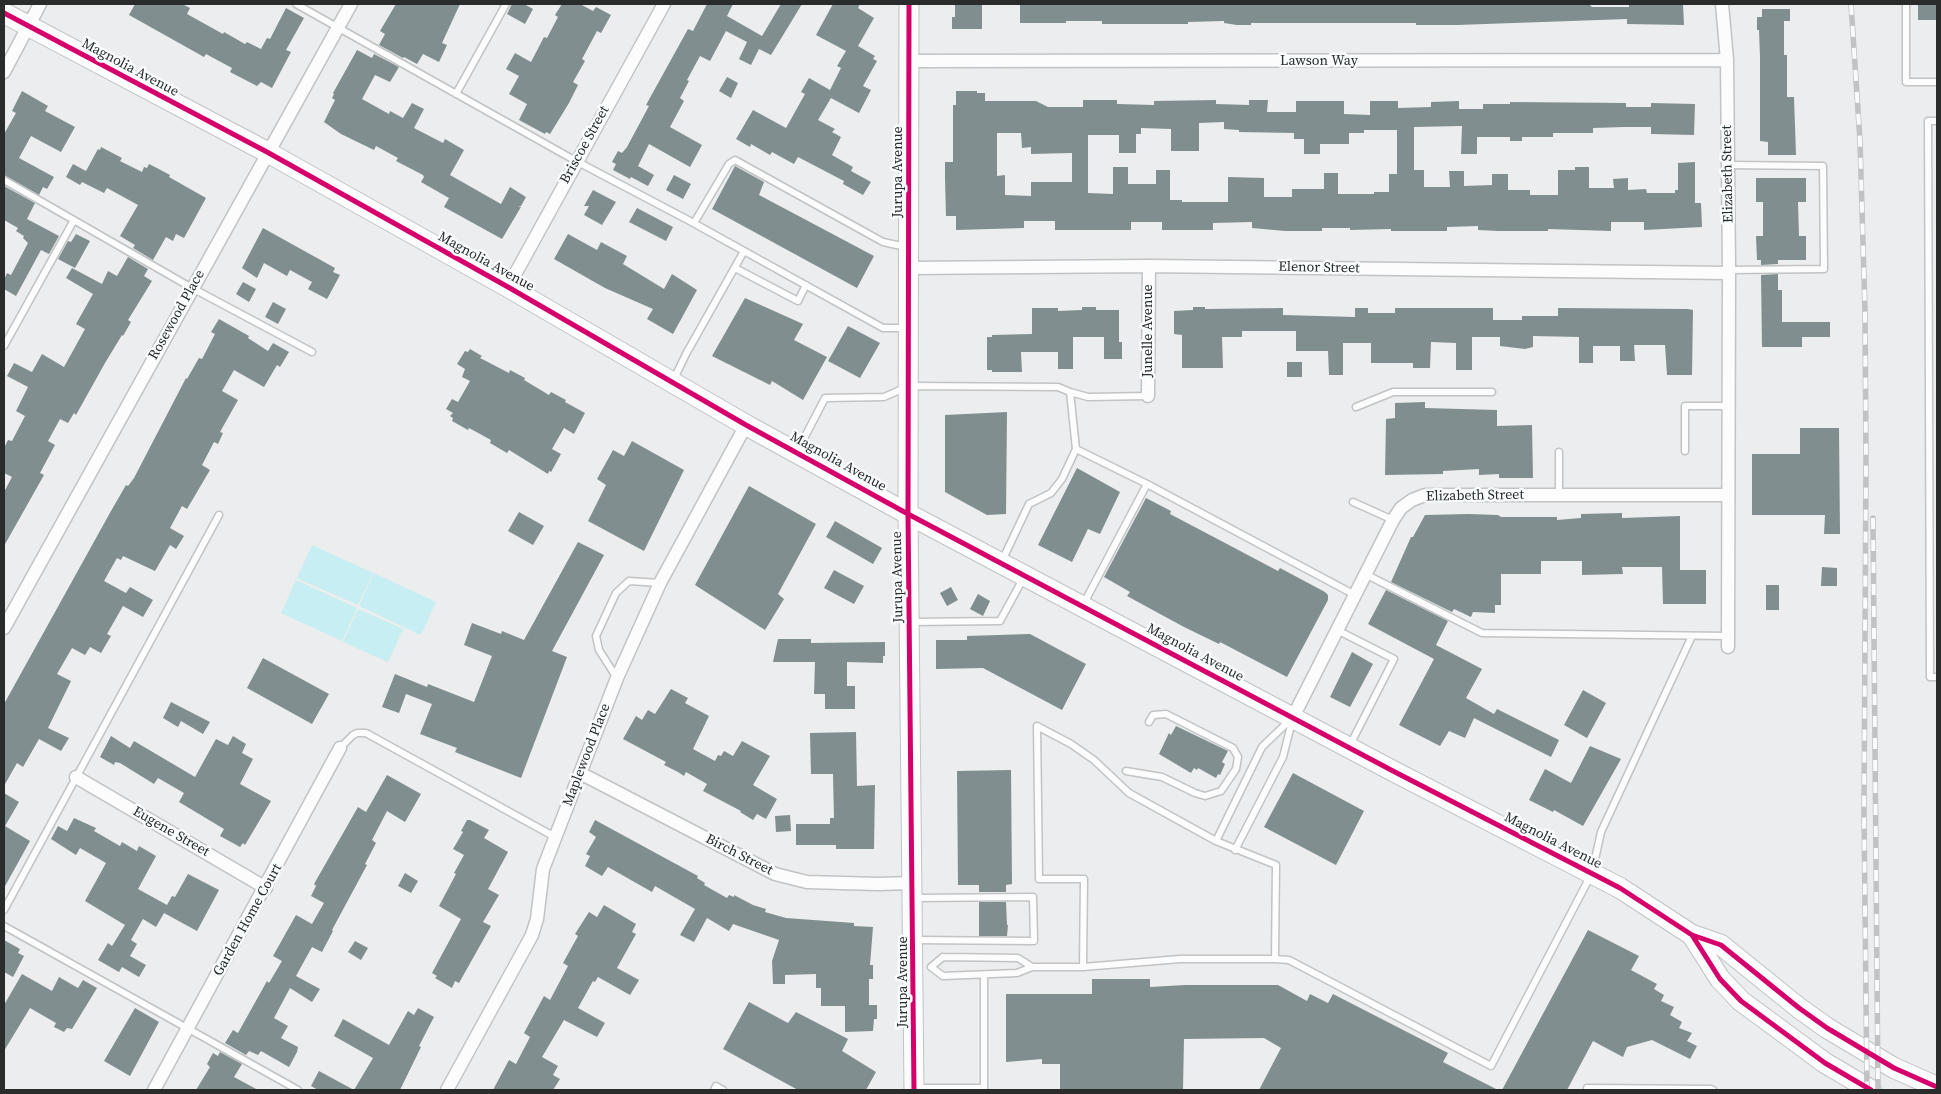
<!DOCTYPE html>
<style>
body{margin:0}
#map{position:relative;width:1941px;height:1094px;overflow:hidden;background:#ebedee;font-family:"Source Serif 4",serif}
canvas{display:block}
.frame{position:absolute;inset:0;border:5px solid #2a2b2b;pointer-events:none}
</style>
<div id="map">
<canvas width="1941" height="1094"></canvas>
<div class="frame"></div>
</div>
<script>
const c = document.querySelector('canvas').getContext('2d');
c.lineJoin = 'round';
function fillPath(path, color) {
  c.fillStyle = color;
  c.fill(path, 'evenodd');
}
function toPath(rows) {
  const path = new Path2D();
  for (const r of rows) {
    path.moveTo(r[0], r[1]);
    for (let i = 2; i < r.length; i += 2) path.lineTo(r[i], r[i + 1]);
  }
  return path;
}
function stroke(path, color, width, dash) {
  c.strokeStyle = color;
  c.lineWidth = width;
  c.lineCap = dash ? 'butt' : 'round';
  c.setLineDash(dash || []);
  c.stroke(path);
}
function drawText(font, color, halo, rows, align = 'center') {
  c.font = font + ' "Source Serif 4",serif';
  c.lineWidth = 5;
  c.setLineDash([]);
  c.textBaseline = 'middle';
  c.strokeStyle = halo;
  c.fillStyle = color;
  for (const [text, x, y, turn = 0] of rows) {
    c.save();
    c.translate(x, y);
    c.rotate((+turn || 0) * Math.PI / 180);
    c.textAlign = isNaN(turn) ? turn : align;
    if (halo) c.strokeText(text, 0, 0);
    c.fillText(text, 0, 0);
    c.restore();
  }
}
const green = toPath([
 [312,545,373,573,358,605,297,578],
 [374,573,436,602,421,635,359,606],
 [296,580,357,608,342,641,281,613],
 [358,609,403,629,388,662,343,642]
]);
const building = toPath([
 [135,4,182,4,190,8,187,14,223,34,224,32,245,44,247,42,261,49,267,38,270,39,286,8,304,18,286,50,291,52,272,88,261,82,257,86,230,72,232,68,206,54,204,57,129,15],
 [396,4,460,4,442,43,447,45,439,62,423,54,417,64,404,57,403,58,379,45,385,34,380,31],
 [512,4,524,4,533,9,525,24,507,14],
 [562,4,580,4,593,11,596,7,611,15,601,33,597,31,582,59,585,61,573,82,578,85,569,103,550,134,546,132,545,134,519,120,527,104,509,94,519,76,506,69,515,53,531,62,544,37,547,38,558,17,555,15],
 [707,4,733,4,727,16,762,36,781,4,802,4,771,55,759,49,751,65,739,59,747,42,726,31,710,61,700,56,687,80,689,81,680,98,684,101,670,127,702,145,690,167,649,144,638,166,654,175,648,186,631,177,630,179,613,170,616,164,612,162,618,151,622,153,627,147,649,106,646,105,688,29,693,31],
 [833,4,860,4,858,8,874,18,858,46,875,56,873,59,877,61,863,86,871,90,859,113,831,98,818,120,835,129,832,132,841,137,832,155,853,167,851,171,871,182,863,195,843,184,844,181,798,157,794,164,772,152,770,155,751,144,750,147,736,139,753,110,786,128,805,94,801,92,809,78,830,90,841,68,837,66,846,51,816,35],
 [955,4,982,4,982,29,952,29,952,17,955,17],
 [1020,4,1589,4,1592,7,1629,7,1629,4,1683,4,1684,25,1627,24,1627,19,1457,25,1416,25,1416,23,1251,23,1251,25,1237,25,1224,23,1224,21,1188,22,1188,24,1102,24,1102,21,1066,21,1066,23,1020,23],
 [1918,4,1937,4,1937,20,1918,20],
 [1762,9,1790,9,1790,21,1784,21,1784,55,1787,55,1787,97,1794,97,1796,155,1768,155,1768,142,1760,141,1760,57,1759,30,1757,30,1757,17,1762,17],
 [357,50,372,58,374,54,399,67,390,82,375,75,362,99,389,114,390,111,403,118,412,103,424,109,414,128,443,143,445,139,464,150,450,175,501,204,510,187,526,197,521,206,518,206,521,207,502,239,444,207,449,198,421,182,424,177,423,175,396,161,398,158,376,146,374,150,341,134,324,122,335,100,332,98,334,94,333,93],
 [727,77,738,83,731,98,719,91],
 [22,91,48,106,45,111,75,127,61,152,31,136,19,158,54,177,47,189,43,187,39,195,4,175,4,134,16,113,12,111],
 [956,91,977,91,977,93,985,93,985,101,1036,101,1048,107,1083,107,1083,100,1117,100,1117,104,1154,105,1154,101,1216,100,1216,104,1249,105,1249,100,1268,100,1267,112,1296,112,1296,101,1344,101,1344,114,1370,115,1370,101,1398,101,1398,108,1431,107,1431,102,1459,101,1459,109,1483,109,1483,104,1510,104,1510,102,1626,103,1626,107,1651,107,1651,103,1695,104,1694,135,1651,134,1651,127,1624,127,1593,128,1593,133,1553,133,1553,137,1522,137,1522,141,1510,141,1510,137,1477,137,1477,154,1461,154,1462,126,1414,127,1414,170,1424,170,1424,187,1450,187,1449,171,1464,171,1464,186,1492,185,1492,174,1508,174,1508,190,1530,190,1530,195,1558,195,1558,170,1575,170,1575,167,1589,167,1589,188,1614,188,1613,179,1628,178,1628,190,1646,189,1647,193,1675,193,1675,190,1678,190,1678,163,1695,162,1695,203,1701,203,1702,227,1644,230,1644,222,1611,222,1611,231,1548,229,1548,231,1498,231,1478,230,1478,226,1447,227,1447,231,1391,231,1391,229,1350,230,1350,228,1322,228,1322,231,1285,231,1252,228,1252,222,1213,223,1213,230,1162,230,1162,222,1131,222,1131,230,1055,230,1055,221,1024,221,1024,228,956,230,956,216,946,216,945,179,945,162,953,162,953,105,956,105],
 [1224,122,1224,129,1239,130,1239,132,1294,133,1294,139,1304,139,1304,154,1320,154,1320,144,1349,144,1349,133,1364,133,1364,130,1397,130,1397,174,1389,174,1389,192,1374,192,1374,194,1338,194,1338,173,1324,173,1324,189,1292,189,1292,197,1264,197,1264,178,1228,177,1228,202,1182,202,1182,200,1170,200,1170,170,1156,170,1156,184,1128,184,1128,167,1113,167,1113,194,1088,193,1088,135,1119,135,1119,153,1136,153,1136,134,1141,134,1141,128,1171,129,1171,151,1199,151,1199,123],
 [997,133,1021,133,1022,148,1031,147,1031,154,1072,153,1072,182,1031,182,1031,196,1005,195,1005,175,997,176],
 [101,147,122,158,120,161,142,172,144,167,147,168,149,164,155,167,170,175,169,177,206,198,184,238,176,234,173,241,166,237,153,260,133,248,135,245,120,236,138,205,107,188,104,193,82,182,80,185,66,177,73,164,86,171,98,149,100,150],
 [735,166,764,182,759,195,874,256,857,288,712,209],
 [674,175,691,184,683,199,666,190],
 [1756,178,1806,178,1806,202,1798,202,1799,236,1806,236,1806,260,1778,260,1778,264,1761,265,1761,260,1757,260,1756,236,1763,236,1763,202,1756,202],
 [4,186,35,203,27,219,59,236,49,254,41,250,16,296,4,289,4,280,7,273,11,275,28,243,23,238,24,236,16,231,18,228,4,220],
 [593,190,616,202,602,225,584,215,589,206,584,206],
 [637,208,673,227,666,241,629,222],
 [263,228,335,268,333,272,340,275,327,299,308,289,312,282,290,270,287,276,264,263,257,278,242,268],
 [76,234,90,241,75,268,58,259,68,241,71,242],
 [568,234,597,250,601,242,627,256,623,264,664,289,672,274,697,290,673,334,647,319,653,309,605,288,554,259],
 [128,257,148,269,144,276,152,281,128,320,131,322,123,336,122,335,105,363,76,415,74,413,68,423,60,419,48,441,55,445,40,473,44,475,4,546,4,492,12,477,4,473,4,448,8,440,12,441,25,416,16,411,28,387,7,376,14,363,32,372,42,354,64,367,85,329,76,324,93,294,66,278,72,268,102,284,108,271,117,276],
 [1778,274,1778,290,1782,290,1782,322,1830,322,1830,337,1802,337,1802,347,1762,347,1761,275],
 [243,282,256,289,249,302,236,294],
 [745,298,803,324,794,340,827,357,803,400,772,381,770,385,712,356],
 [273,302,286,309,278,324,265,317],
 [1082,307,1096,307,1096,310,1119,310,1119,342,1122,342,1122,359,1104,359,1104,337,1073,337,1073,369,1058,369,1058,352,1021,352,1022,372,992,372,992,370,987,370,987,337,992,337,992,335,1032,334,1032,308,1058,308,1058,311,1082,310],
 [1193,307,1205,307,1205,309,1283,308,1283,315,1355,317,1355,308,1368,308,1368,313,1395,313,1395,308,1493,308,1493,320,1522,320,1522,316,1558,316,1558,308,1688,309,1693,310,1692,375,1667,375,1665,345,1634,345,1635,361,1620,361,1620,346,1593,346,1593,363,1579,363,1579,337,1533,336,1533,347,1525,349,1500,346,1500,337,1472,337,1472,370,1456,370,1456,343,1431,342,1430,368,1413,368,1413,363,1371,363,1371,343,1343,343,1343,375,1329,375,1328,351,1296,351,1296,331,1242,331,1242,337,1222,337,1223,368,1182,368,1182,335,1174,334,1174,311,1193,310],
 [219,319,249,336,248,338,268,351,273,343,289,352,280,367,277,365,264,387,234,370,222,391,238,400,220,432,223,433,218,444,214,442,202,465,210,470,187,509,182,506,170,528,184,536,176,549,170,545,155,571,123,556,121,560,117,558,104,581,126,593,130,587,153,600,143,617,123,606,107,634,111,636,101,653,90,647,85,655,72,648,57,674,71,681,48,728,69,738,61,751,39,739,23,767,17,763,4,786,4,704,111,511,126,485,128,486,134,478,186,378,187,379,199,358,202,359,215,334,211,332],
 [848,326,880,343,860,378,828,361],
 [470,349,482,356,480,358,509,373,510,370,525,378,524,380,549,395,551,392,566,400,565,402,585,413,574,434,564,428,552,449,561,454,551,472,549,471,548,474,509,450,507,453,490,443,491,440,469,428,468,430,452,421,453,418,450,416,453,413,446,409,452,399,458,402,470,381,462,377,465,369,457,364,465,351,468,352],
 [1287,362,1302,362,1302,377,1287,377],
 [1425,402,1425,408,1497,410,1497,426,1532,425,1533,478,1499,478,1499,474,1479,475,1479,469,1443,471,1443,474,1385,475,1386,419,1395,418,1395,403],
 [1007,412,1006,514,987,515,945,492,945,415],
 [1800,428,1839,428,1840,534,1824,534,1825,515,1752,515,1752,454,1800,454],
 [632,441,684,470,644,551,588,521,606,485,597,479,613,450,624,456],
 [1077,468,1120,492,1100,534,1088,529,1072,562,1038,545],
 [749,486,816,524,778,594,784,599,765,630,695,585],
 [1146,498,1171,511,1170,514,1227,544,1278,571,1280,568,1325,592,1328,595,1328,600,1287,677,1220,642,1219,644,1184,627,1127,596,1130,592,1104,577],
 [519,512,544,526,533,545,508,531],
 [1622,513,1622,518,1680,516,1680,570,1706,570,1706,604,1663,604,1662,567,1622,567,1623,574,1582,575,1582,561,1541,561,1541,574,1501,574,1501,605,1495,605,1495,613,1473,612,1471,617,1454,609,1452,612,1391,582,1411,537,1413,537,1425,515,1469,514,1498,515,1501,517,1557,517,1557,520,1581,518,1581,514],
 [835,521,882,548,873,564,826,537],
 [578,542,604,555,552,651,567,657,521,778,455,752,457,748,420,734,432,704,406,694,399,713,382,707,395,674,427,687,428,684,474,702,492,656,464,645,472,623,501,634,502,631,524,640],
 [1822,567,1837,568,1837,586,1821,586],
 [834,570,864,586,854,604,824,588],
 [1766,585,1779,585,1779,610,1766,610],
 [951,587,958,600,947,606,940,593],
 [1386,590,1448,621,1436,645,1482,669,1466,698,1494,714,1497,709,1559,740,1551,757,1474,718,1465,738,1449,731,1440,746,1399,725,1434,659,1368,624],
 [978,594,990,601,983,616,970,609],
 [1030,634,1086,664,1062,710,983,668,936,669,936,640,967,640,967,636],
 [778,639,811,639,811,643,885,642,885,656,883,656,883,663,847,662,847,686,855,686,855,709,825,709,825,694,814,694,815,662,773,662],
 [1352,652,1373,664,1350,707,1330,697],
 [263,658,329,694,312,724,247,688],
 [671,689,688,698,685,703,709,716,693,749,715,761,718,755,721,756,724,751,733,756,742,741,770,756,753,785,777,799,766,819,757,814,753,820,740,812,741,811,703,791,707,784,686,772,684,776,678,772,664,765,666,762,623,739,636,716,642,720,648,710,655,714],
 [1583,690,1606,703,1587,738,1564,725],
 [171,702,210,722,203,734,181,721,178,727,163,718],
 [1176,726,1228,751,1222,762,1225,764,1220,775,1218,774,1216,778,1198,768,1197,770,1194,768,1191,773,1159,754,1169,733,1171,735],
 [856,732,857,786,875,785,874,849,836,849,836,845,796,845,796,824,830,824,830,818,834,818,833,774,811,774,810,733],
 [111,736,130,748,134,741,195,777,216,739,228,745,233,736,246,744,242,753,253,759,240,784,271,801,245,845,243,843,240,847,220,836,224,829,179,802,184,793,158,778,154,784,120,763,115,762,114,765,100,757],
 [1590,746,1621,759,1583,826,1554,810,1553,812,1529,800,1545,769,1571,783],
 [1011,770,1012,884,1006,885,1006,892,979,892,979,885,958,885,957,771],
 [1293,773,1364,811,1336,865,1264,827],
 [387,775,421,794,405,822,387,811,372,840,376,843,365,864,367,865,332,930,333,931,322,952,312,947,296,976,320,989,312,1002,290,988,274,1018,288,1026,281,1038,298,1047,297,1052,289,1067,261,1051,258,1055,249,1051,246,1055,225,1043,233,1030,238,1033,267,981,269,983,282,961,273,956,296,915,312,924,324,903,311,896,316,886,314,884,358,807,366,812],
 [4,793,19,802,5,826,30,841,4,888],
 [790,815,791,831,776,832,775,816],
 [74,818,96,828,94,831,120,846,122,842,137,851,139,846,156,856,138,889,167,905,172,896,175,897,188,874,219,890,197,931,164,913,156,927,143,919,131,940,137,944,130,956,146,965,139,977,122,967,119,972,98,960,108,943,112,946,125,925,85,901,106,863,80,848,76,855,51,839,58,826,67,831],
 [467,820,470,820,489,830,484,838,508,852,488,889,499,895,483,922,491,926,459,983,455,981,452,988,435,978,437,976,432,973,461,919,439,906,456,874,454,873,464,855,453,849,463,832,461,831],
 [595,820,698,876,697,878,705,883,704,885,727,898,729,895,734,897,734,895,753,905,766,909,765,912,786,918,854,923,854,926,873,927,870,965,873,965,873,979,869,979,869,1005,877,1005,877,1019,874,1019,873,1031,845,1032,845,1006,821,1006,821,988,816,988,816,974,785,975,785,984,773,984,772,961,779,940,733,924,729,931,707,918,694,942,680,935,695,909,655,886,652,892,608,867,602,876,585,866,590,856,586,854,596,837,589,832],
 [405,873,418,881,411,893,398,886],
 [979,902,1006,902,1007,925,1008,925,1007,936,979,936],
 [604,905,636,924,632,932,636,934,617,968,639,980,630,995,598,977,595,982,593,981,578,1008,605,1023,597,1037,564,1020,542,1057,558,1066,553,1075,560,1079,553,1090,493,1090,509,1060,516,1064,530,1037,524,1033,531,1020,544,996,550,1000,568,966,563,963,578,936,575,934,589,912,597,917],
 [1588,930,1639,956,1631,970,1657,984,1654,989,1664,995,1661,1001,1674,1007,1670,1015,1682,1022,1679,1028,1692,1033,1687,1041,1697,1046,1690,1059,1652,1040,1627,1047,1623,1057,1593,1041,1567,1090,1502,1090],
 [4,940,20,949,18,953,24,956,13,977,4,972],
 [355,941,368,948,361,960,348,952],
 [22,974,52,991,59,977,78,988,83,980,97,988,72,1029,67,1028,64,1032,54,1027,56,1023,30,1008,4,1051,4,1005],
 [1092,979,1150,979,1150,987,1185,985,1278,985,1307,1001,1310,994,1328,1003,1333,994,1448,1053,1443,1062,1498,1090,1259,1090,1281,1048,1264,1038,1184,1039,1183,1090,1060,1090,1060,1064,1042,1064,1042,1059,1006,1062,1006,994,1092,994],
 [749,1002,788,1023,796,1012,848,1039,842,1051,876,1072,866,1090,798,1090,723,1049],
 [135,1008,159,1022,130,1076,104,1061],
 [418,1008,434,1017,419,1046,421,1047,400,1090,354,1090,373,1058,334,1036,343,1019,389,1045,408,1011,414,1015],
 [220,1052,242,1064,234,1077,258,1090,196,1090,210,1067,207,1064,213,1053,218,1056],
 [319,1071,354,1090,318,1090,311,1086]
]);
const service = toPath([
 [296,4,576,161,688,220,883,328,907,328],
 [1906,4,1906,82,1937,82],
 [456,94,506,4],
 [1937,121,1928,121,1930,677,1937,677],
 [1728,165,1823,166,1824,269,1729,270],
 [4,180,192,288,312,352],
 [694,223,729,164,735,160,883,242,906,247],
 [735,268,798,301,806,285],
 [4,346,74,220],
 [673,381,686,354,744,251],
 [1070,392,1076,449,1147,484,1355,595],
 [1356,407,1393,392,1492,392],
 [798,450,825,398,884,397,909,386,1058,387,1070,392,1088,397,1148,396],
 [1685,451,1685,406,1728,406],
 [1559,495,1559,452],
 [1353,502,1393,520],
 [1002,561,1029,504,1051,493,1062,479,1076,449],
 [1365,574,1482,633,1728,636],
 [1083,605,1147,484],
 [910,622,1000,621,1024,577],
 [1337,630,1394,659,1350,745],
 [617,678,599,650,596,636,616,593,629,581,660,583],
 [340,748,353,735,357,733,366,733,555,837],
 [1126,771,1162,777,1195,793,1205,796,1221,791,1236,769,1238,757,1233,748,1166,714,1153,715,1149,722],
 [1216,841,1262,747,1290,720],
 [1235,850,1283,757,1292,721],
 [914,898,1033,897,1034,941,915,940],
 [4,910,219,515],
 [4,926,298,1090],
 [943,957,1018,958,1032,967,1017,973,943,976,931,967,943,957],
 [1032,967,1083,967,1180,959,1275,959,1289,960,1491,1066,1592,873,1601,832,1692,636],
 [1083,967,1084,879,1039,879,1037,726,1071,744,1094,760,1129,793,1216,841,1276,865,1275,959],
 [916,1088,984,1088,984,975],
 [1587,1088,1711,1089,1713,1090],
 [714,1090,716,1086,723,1090]
]);
const minor = toPath([
 [1722,4,1727,60,1729,270,1728,647],
 [910,61,1727,60],
 [4,72,40,4],
 [909,268,1149,266,1729,273],
 [508,287,664,4],
 [1148,396,1149,266],
 [4,628,351,4],
 [1293,717,1393,520,1401,508,1412,500,1425,495,1728,495],
 [580,773,775,874,807,882,878,884,913,883],
 [76,777,266,888],
 [154,1090,340,748],
 [447,1090,532,935,537,919,543,869,617,678,660,583,746,425]
]);
const secondary = toPath([
 [909,4,908,514,914,1090]
]);
const primary = toPath([
 [4,13,267,152,508,287,746,425,908,514,1393,771,1620,888,1692,935,1721,945,1799,1008,1827,1028,1894,1068,1937,1087],
 [1692,935,1720,979,1741,1001,1825,1063,1871,1090]
]);
const rail = toPath([
 [1851,4,1860,141,1865,311,1866,463,1864,814,1867,1090],
 [1873,518,1878,1090]
]);
const cycleway = toPath([
 [909,4,908,514,914,1090],
 [4,13,267,152,508,287,746,425,908,514,1393,771,1620,888,1692,935,1721,945,1799,1008,1827,1028,1894,1068,1937,1087],
 [1692,935,1720,979,1741,1001,1825,1063,1871,1090]
]);
const streetNames = [
 ["Lawson Way",1319,61],
 ["Magnolia Avenue",130,68,28],
 ["Briscoe Street",585,145,-61],
 ["Jurupa Avenue",898,172,-90],
 ["Elizabeth Street",1728,174,-91],
 ["Magnolia Avenue",486,262,29],
 ["Elenor Street",1319,268,1],
 ["Rosewood Place",177,315,-61],
 ["Junelle Avenue",1148,331,-90],
 ["Magnolia Avenue",838,462,29],
 ["Elizabeth Street",1475,496,-1],
 ["Jurupa Avenue",898,577,-91],
 ["Magnolia Avenue",1195,653,28],
 ["Maplewood Place",587,755,-69],
 ["Eugene Street",171,832,30],
 ["Magnolia Avenue",1553,841,27],
 ["Birch Street",739,855,27],
 ["Garden Home Court",248,920,-61],
 ["Jurupa Avenue",903,982,-90]
];
fillPath(green, '#c7eef2');
fillPath(building, '#808e8f');
stroke(service, '#c1c3c4', 9);
stroke(minor, '#c1c3c4', 15);
stroke(secondary, '#c1c3c4', 21);
stroke(primary, '#c1c3c4', 22);
stroke(service, '#fcfcfc', 6);
stroke(minor, '#fcfcfc', 12);
stroke(secondary, '#fcfcfc', 19);
stroke(primary, '#fcfcfc', 20);
stroke(rail, '#c1c2c3', 5.5);
stroke(rail, '#f8fcfc', 4, [11]);
stroke(cycleway, '#d6006c', 5);
drawText('14px', '#2a2b2b', '#f8fcfc', streetNames);
</script>
